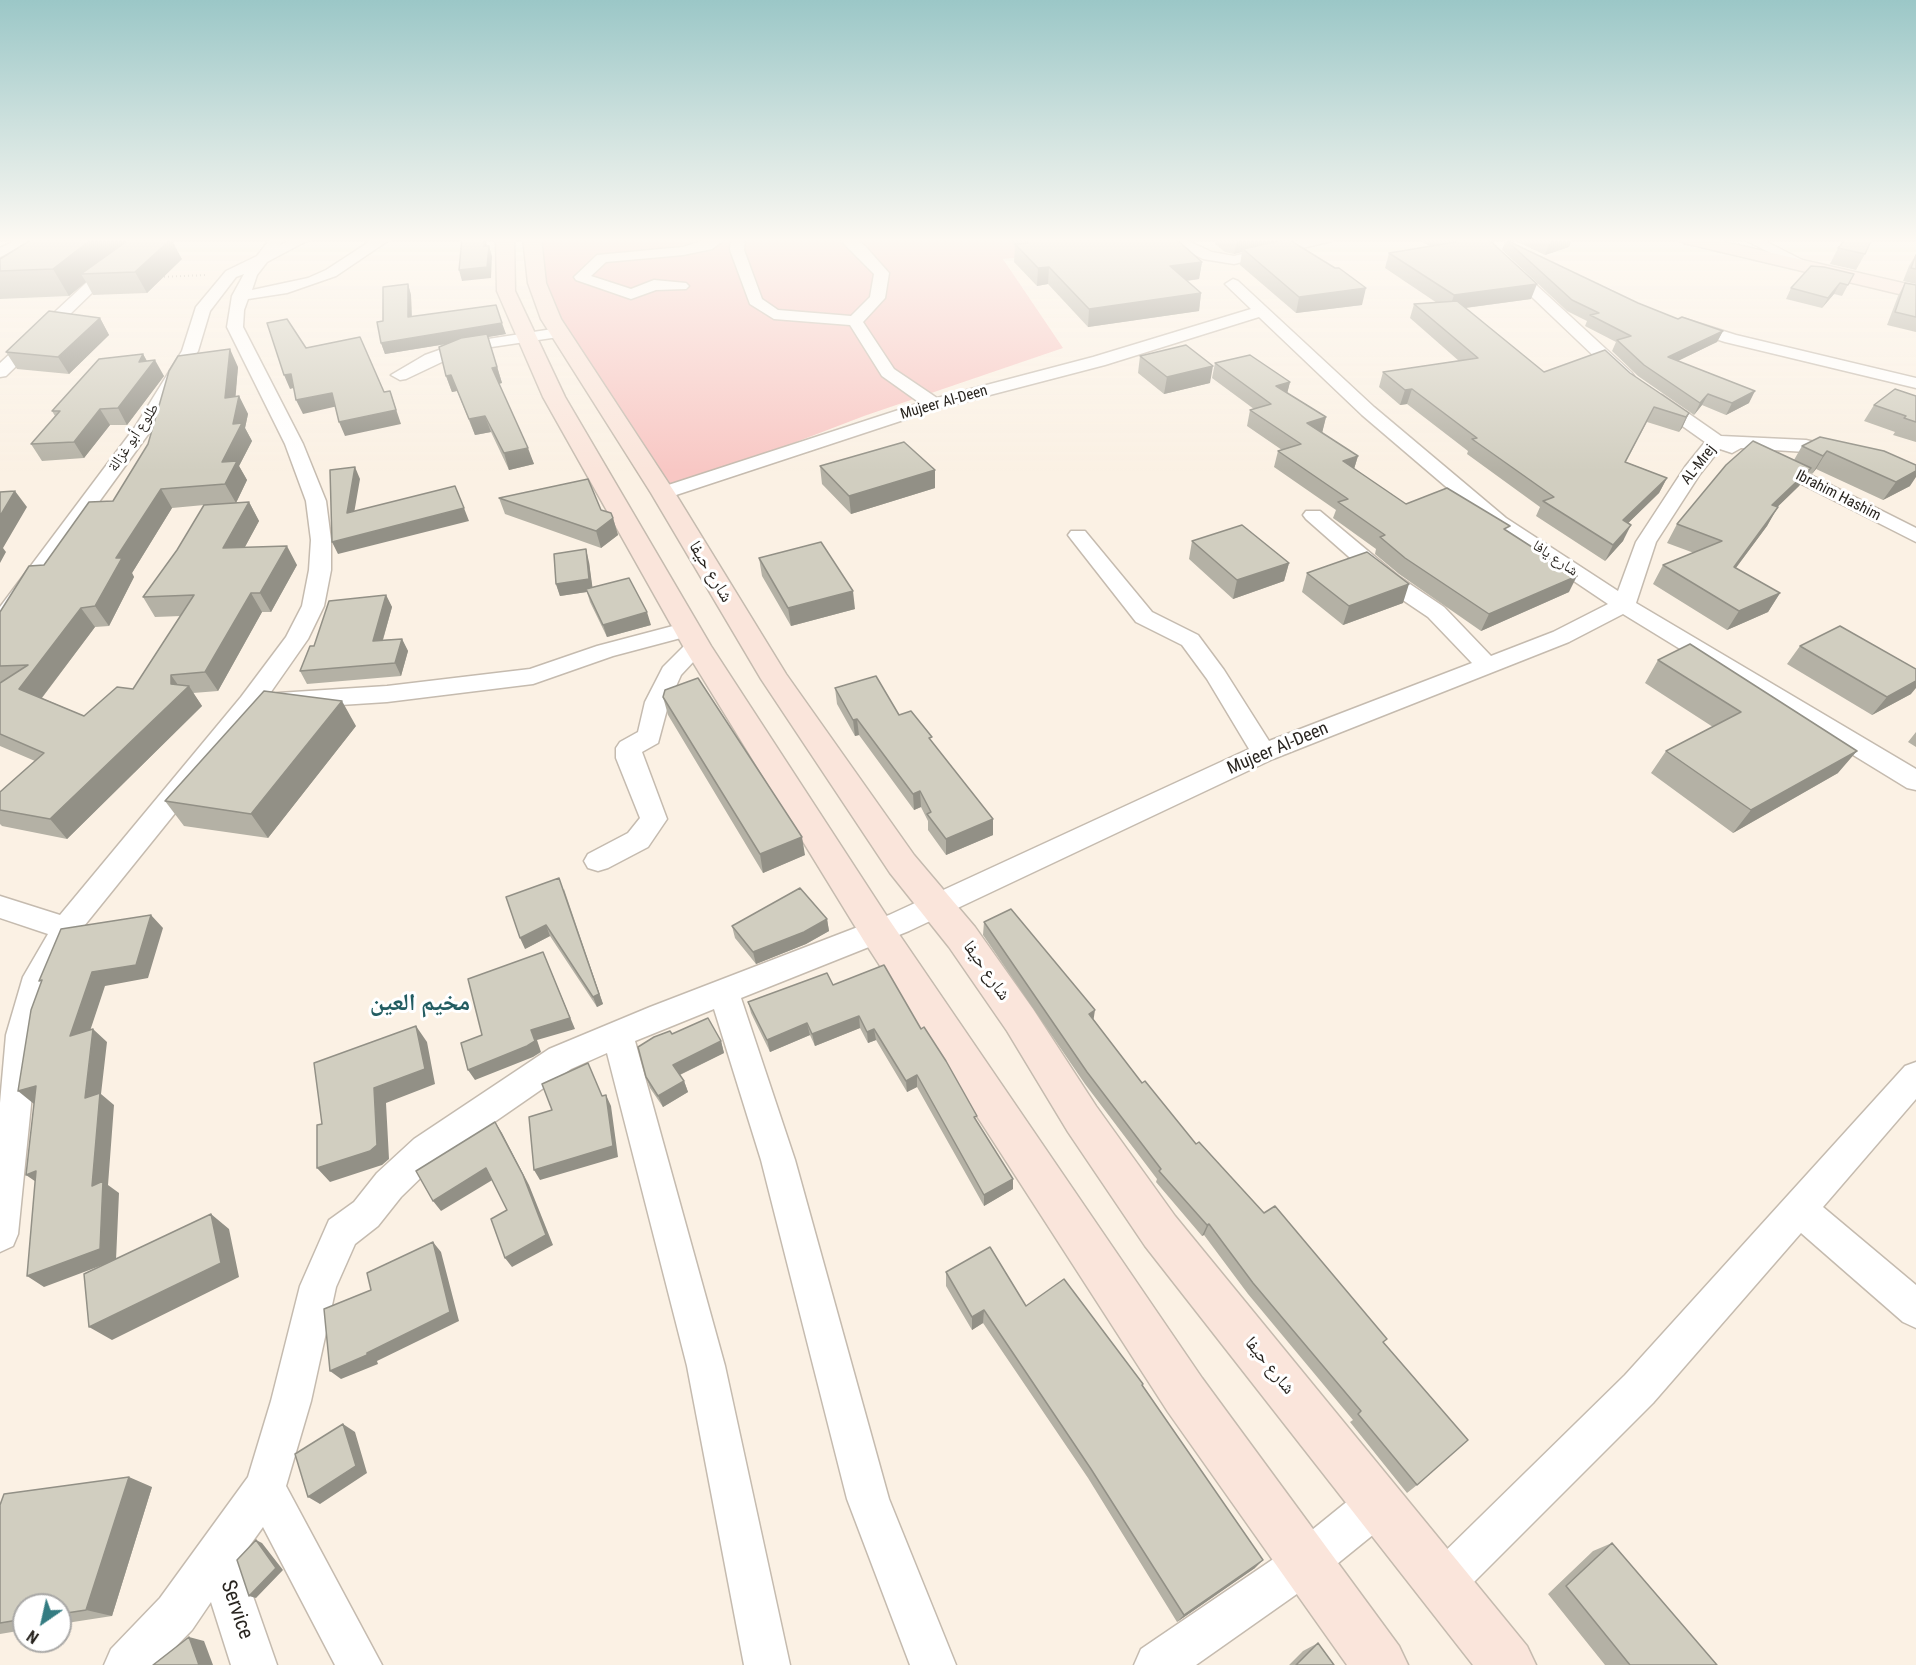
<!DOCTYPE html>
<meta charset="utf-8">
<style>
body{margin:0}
#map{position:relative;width:1916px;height:1665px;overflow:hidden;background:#fbf1e4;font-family:"Roboto Condensed",sans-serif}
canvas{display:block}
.north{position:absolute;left:12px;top:1593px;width:60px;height:60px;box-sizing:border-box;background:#fff;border:2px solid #a9a8a6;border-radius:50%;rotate:214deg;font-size:16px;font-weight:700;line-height:24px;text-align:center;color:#292520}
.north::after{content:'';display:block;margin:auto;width:21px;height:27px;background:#347c82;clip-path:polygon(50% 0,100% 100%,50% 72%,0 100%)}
</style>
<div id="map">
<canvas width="1916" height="1665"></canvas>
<div class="north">N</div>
</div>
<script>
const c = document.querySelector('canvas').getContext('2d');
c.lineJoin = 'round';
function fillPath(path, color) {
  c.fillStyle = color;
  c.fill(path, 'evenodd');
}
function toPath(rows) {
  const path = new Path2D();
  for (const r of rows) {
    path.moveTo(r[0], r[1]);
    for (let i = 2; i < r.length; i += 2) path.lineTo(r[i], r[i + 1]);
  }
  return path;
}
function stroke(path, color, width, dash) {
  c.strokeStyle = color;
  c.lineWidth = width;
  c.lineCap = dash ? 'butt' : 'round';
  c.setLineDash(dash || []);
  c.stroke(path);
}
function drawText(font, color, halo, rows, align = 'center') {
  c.font = font + ' "Roboto Condensed","Noto Naskh Arabic",sans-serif';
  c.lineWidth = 6;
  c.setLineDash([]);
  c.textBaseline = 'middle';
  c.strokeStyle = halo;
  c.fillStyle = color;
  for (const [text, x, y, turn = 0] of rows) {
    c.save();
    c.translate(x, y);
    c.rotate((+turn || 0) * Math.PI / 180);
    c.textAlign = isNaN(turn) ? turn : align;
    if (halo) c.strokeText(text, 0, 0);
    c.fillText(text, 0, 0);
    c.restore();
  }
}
const green = toPath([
 [535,238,1143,238,1122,247,1003,259,1063,348,864,416,663,493,537,283]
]);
const path = toPath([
 [160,277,206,275]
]);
const minor = toPath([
 [21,238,40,238,0,257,0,248,21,238],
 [150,238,167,238,96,289,6,376,0,377,0,363,86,283,126,252,150,238],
 [271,238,285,238,280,245,294,238,312,238,267,262,257,275,252,290,308,278,326,270,375,238,392,238,336,276,287,293,248,299,244,310,243,327,303,444,326,501,331,540,331,570,324,606,308,639,259,709,76,936,53,979,38,1035,18,1234,13,1246,0,1252,0,1103,6,1035,23,977,48,934,0,918,0,896,60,915,241,697,286,637,302,606,309,570,311,540,306,501,285,444,227,327,232,296,244,274,236,277,210,311,198,351,152,429,8,627,0,629,0,607,135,427,182,351,196,307,226,271,257,256,271,238],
 [710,238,727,238,712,249,683,255,606,262,591,276,631,289,654,280,686,283,689,286,686,289,656,290,631,299,576,280,574,277,597,255,683,247,710,238],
 [731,238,745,238,744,250,762,299,778,310,851,316,870,297,874,274,838,238,854,238,865,246,889,273,885,298,863,322,894,369,937,398,1093,357,1251,309,1225,284,1233,279,1238,281,1374,407,1506,518,1618,591,1636,542,1685,467,1705,442,1650,403,1647,399,1650,395,1662,395,1721,436,1806,440,1846,449,1848,453,1839,459,1806,452,1741,448,1732,453,1720,449,1700,474,1656,542,1636,603,1916,769,1916,790,1907,788,1623,614,1569,642,1273,759,909,931,741,998,795,1160,889,1499,956,1665,910,1665,847,1499,761,1160,714,1009,635,1041,725,1366,790,1665,744,1665,687,1366,607,1053,571,1069,438,1161,401,1197,378,1226,355,1244,336,1287,311,1401,286,1486,382,1665,335,1665,263,1527,240,1559,277,1665,231,1665,211,1602,192,1630,158,1665,104,1665,111,1649,160,1598,248,1477,271,1401,300,1286,329,1220,354,1202,377,1173,414,1139,549,1049,650,1007,889,915,1249,749,1207,679,1182,645,1136,622,1071,539,1068,535,1071,531,1085,531,1152,612,1198,635,1224,670,1269,741,1472,663,1428,617,1382,586,1306,519,1303,515,1306,511,1320,511,1398,576,1444,607,1491,656,1553,632,1608,604,1492,526,1362,415,1259,317,1105,365,940,408,670,497,656,497,653,493,656,489,920,403,882,376,850,325,774,319,750,304,730,250,731,238],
 [1162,238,1181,238,1212,252,1234,256,1310,238,1334,238,1332,241,1234,264,1203,259,1162,238],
 [1470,238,1485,238,1631,372,1634,376,1631,380,1619,380,1470,238],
 [1741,238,1759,238,1822,270,1820,273,1810,273,1741,238],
 [1685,319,1736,335,1916,378,1916,388,1725,342,1679,327,1677,324,1679,321,1685,319],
 [559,328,565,330,567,333,565,336,465,351,406,379,400,380,391,375,425,355,456,344,559,328],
 [1771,455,1916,528,1916,542,1764,465,1762,461,1764,457,1771,455],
 [688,622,696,624,699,629,696,634,613,656,533,684,387,702,278,709,269,707,266,701,269,695,278,693,387,686,530,669,597,646,688,622],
 [697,639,705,641,708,646,681,675,669,702,658,743,642,752,667,819,648,847,608,868,598,871,588,868,584,861,588,854,628,833,640,818,616,758,616,748,620,742,638,732,645,702,663,667,689,641,697,639],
 [1916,1062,1916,1099,1823,1207,1916,1285,1916,1328,1903,1322,1801,1233,1653,1403,1458,1598,1443,1605,1428,1598,1421,1583,1428,1568,1625,1375,1905,1066,1916,1062],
 [1380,1481,1395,1487,1401,1502,1395,1517,1321,1577,1196,1665,1134,1665,1141,1649,1291,1547,1365,1487,1380,1481]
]);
const secondary = toPath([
 [496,238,514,238,515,291,565,397,711,646,890,921,1202,1378,1399,1646,1408,1665,1347,1665,1168,1412,864,941,683,646,543,397,497,291,496,238],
 [523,238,541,238,546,283,561,319,675,493,786,674,914,855,975,927,1033,1009,1096,1106,1175,1216,1527,1646,1536,1665,1473,1665,1145,1246,1068,1132,1007,1031,949,947,890,873,761,679,651,493,541,319,528,283,523,238],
 [1675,238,1707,238,1916,286,1916,298,1684,243,1675,238]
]);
const wall = toPath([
 [34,238,145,238,144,239,182,259,147,293,93,295,86,282,69,296,0,299,0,259],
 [1008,238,1175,238,1202,262,1199,279,1187,281,1201,293,1199,311,1088,327,1048,284,1037,286,1014,262,1015,246],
 [1216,238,1306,238,1291,241,1362,305,1296,313,1240,265,1242,252,1234,254,1225,252,1215,244],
 [1414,238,1487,238,1531,299,1466,308,1544,372,1630,373,1689,413,1682,428,1679,432,1647,422,1626,462,1667,478,1659,493,1628,523,1623,541,1605,561,1536,516,1540,507,1467,454,1468,451,1407,404,1400,405,1379,387,1383,372,1459,361,1410,318,1414,304,1437,303,1385,268,1389,253,1430,246],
 [1509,238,1572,238,1569,247,1545,255],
 [1506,240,1638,303,1678,319,1723,331,1717,342,1678,361,1749,403,1726,415,1702,405,1694,415,1638,376,1612,351,1616,342,1585,326,1587,321,1567,311,1502,250],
 [1838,248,1865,254,1856,270,1830,264],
 [1916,254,1916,284,1903,281,1909,266],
 [1854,274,1842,296,1834,294,1822,308,1786,299,1791,288],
 [1905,283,1916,285,1916,332,1887,325,1898,296],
 [408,284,411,295,412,317,506,334,488,337,502,383,499,384,534,464,509,470,491,432,475,435,457,391,452,392,446,376,447,344,385,354,381,343],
 [100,318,109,335,69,374,17,369,6,352],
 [143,354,147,361,164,376,127,425,110,425,84,458,42,461,31,444,55,416,52,411],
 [1140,356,1210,383,1164,394,1138,373],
 [1215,363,1290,382,1287,393,1326,417,1322,433,1358,456,1354,469,1406,504,1508,531,1569,592,1481,631,1399,574,1375,554,1376,549,1333,518,1336,510,1274,467,1278,451,1282,450,1247,426,1250,410,1254,409,1212,378],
 [238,367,235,396,239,396,248,414,245,428,252,441,239,466,247,480,236,503,249,502,259,521,245,547,297,565,271,612,262,612,218,691,193,693,202,706,67,839,2,826,0,824,0,792,35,761,0,746,0,612,44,565,113,501],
 [204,505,177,550,143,597,155,617,181,616,133,689,84,716,42,698,95,627,109,626,134,577,132,573,172,508],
 [1916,396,1916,442,1893,435,1895,432,1864,421,1874,405],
 [1820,437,1910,486,1883,500,1816,469,1812,474,1808,472,1799,486,1777,507,1767,526,1736,568,1780,593,1768,612,1727,630,1653,584,1663,565,1694,553,1667,543,1677,524,1794,460,1802,446],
 [820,466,935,488,851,514,822,484],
 [499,498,601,510,613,518,618,535,601,548,505,514],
 [1192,541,1289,563,1284,581,1233,599,1189,559],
 [759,558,855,609,791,626,762,576],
 [589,562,592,588,651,625,607,637,590,602,587,592,560,596,556,584],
 [1307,573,1403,603,1343,625,1302,592],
 [386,595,392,607,383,640,402,639,408,651,401,676,307,684,300,671,314,646],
 [1800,646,1911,694,1872,715,1787,664],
 [1658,660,1838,773,1733,833,1651,773,1666,751,1713,727,1645,683],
 [835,688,899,715,932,743,993,819,993,835,946,855,928,830,928,821,921,807,914,810,859,735,855,736,837,704],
 [663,697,805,855,763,873,668,715],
 [356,726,268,838,184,826,165,801],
 [1916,732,1916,747,1908,742],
 [564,889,603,1004,597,1007,550,936,525,949],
 [827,919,829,931,806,944,756,964,735,938,732,926],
 [984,922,1094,1020,1142,1083,1196,1144,1384,1343,1417,1485,1407,1493,1350,1422,1353,1420,1248,1294,1204,1235,1202,1236,1156,1182,1157,1179,1085,1084,983,935],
 [833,985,921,1029,977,1122,1013,1179,1013,1189,984,1206,917,1087,907,1092,876,1040,868,1043,860,1028,815,1046,810,1035,770,1052,751,1013,748,1002],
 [672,1034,721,1041,724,1053,680,1075,684,1081,688,1092,663,1107,650,1088,646,1077],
 [946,1272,1026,1306,1142,1387,1255,1568,1177,1622,1088,1478,983,1323,972,1330,946,1286],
 [152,1487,112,1616,60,1624,60,1605,24,1605,24,1630,0,1634,0,1505],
 [1612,1543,1717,1665,1605,1665,1548,1594,1593,1551],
 [1318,1643,1334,1665,1289,1665,1303,1651]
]);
const shadedWall = toPath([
 [93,238,145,238,81,274,86,282,69,296,53,269],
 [484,238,486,238,488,257,484,246],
 [1239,238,1306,238,1245,251,1243,249,1242,252,1234,254,1237,239],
 [1556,238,1572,238,1569,247,1545,255,1551,240],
 [171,239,182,259,147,293,135,272],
 [489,246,492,256,491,278,462,281,459,270],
 [1202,262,1199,279,1168,283,1170,266],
 [1049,267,1048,284,1037,286,1038,268],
 [1840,283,1834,294,1822,308,1828,298],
 [408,284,411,295,412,328,408,317],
 [1537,284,1531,299,1449,310,1454,295],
 [1366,288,1362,305,1296,313,1299,297],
 [1201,293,1199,311,1088,327,1089,309],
 [100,318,109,335,69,374,58,357],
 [502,323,506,334,488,337,502,383,497,384,492,368,488,337,385,354,381,343],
 [1723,331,1717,342,1663,368,1668,357],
 [230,349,238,367,234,416,225,398],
 [143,354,150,367,155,360,164,376,127,425,118,408],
 [1213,366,1210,383,1164,394,1167,377],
 [291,374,297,387,290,389,284,375],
 [451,375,457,391,452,392,446,376],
 [1290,382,1286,398,1276,386],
 [1412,389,1407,404,1400,405,1405,390],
 [390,391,401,424,345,436,339,422],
 [1755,391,1749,403,1726,415,1732,403],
 [332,393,338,406,303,414,296,400],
 [1708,394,1702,405,1694,415,1700,403],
 [239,396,248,414,245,428,252,441,239,466,247,480,236,503,225,484,222,462,233,424],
 [100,409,110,425,84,458,74,442],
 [1689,413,1682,428,1679,432,1686,417],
 [485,416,491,432,475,435,469,419],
 [1326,417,1322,433,1307,423],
 [528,448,534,464,509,470,504,453],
 [1827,451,1816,469,1812,474,1823,456],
 [1358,456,1353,472,1343,461],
 [355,467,360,479,352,525,347,513],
 [1811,468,1799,486,1761,523,1772,505],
 [935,470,935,488,851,514,849,496],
 [1916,471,1916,477,1910,486,1883,500,1896,482],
 [1667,478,1659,493,1615,536,1623,520],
 [161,489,172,508,132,573,134,577,109,626,95,606,116,558],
 [15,491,27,507,3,548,6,552,0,563,0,516],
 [249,502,259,521,234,567,223,548],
 [1778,507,1767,526,1723,585,1734,567],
 [464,508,469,521,338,554,332,542],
 [613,518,618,535,601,548,596,531],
 [1631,525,1623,541,1605,561,1613,545],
 [287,546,297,565,271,612,260,593],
 [586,549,589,562,593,591,560,596,556,584],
 [1289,563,1284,581,1233,599,1237,580],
 [1577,576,1569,592,1481,631,1489,614],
 [1409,584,1403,603,1343,625,1349,606],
 [853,591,855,609,791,626,788,608],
 [251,593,262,612,218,691,205,672],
 [1780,593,1768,612,1727,630,1739,611],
 [386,595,392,607,379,653,373,641],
 [81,608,95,627,34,708,19,689],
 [647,612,651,625,607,637,603,625],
 [402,639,408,651,401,676,395,663],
 [171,675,183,692,189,686,202,706,67,839,50,819,171,684],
 [1916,681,1916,688,1911,694,1872,715,1887,697],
 [342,701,356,726,268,838,251,814],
 [857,719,859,735,855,736,853,720],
 [1857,751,1838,773,1733,833,1751,810],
 [920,791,921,807,914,810,913,794],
 [993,819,993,835,946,855,946,839],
 [802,837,805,855,763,873,760,854],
 [559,878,603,1004,597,1007,593,997],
 [151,915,163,928,148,978,105,986,84,1049,70,1036,92,972],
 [827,919,829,931,806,944,756,964,753,952],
 [546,925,550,936,525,949,520,938],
 [543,952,575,1029,537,1040,541,1052,533,1057,475,1080,468,1070,531,1030],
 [1095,1010,1093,1023,1089,1014],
 [859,1016,860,1028,815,1046,812,1034],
 [807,1023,810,1035,770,1052,767,1040],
 [416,1026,427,1042,435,1084,386,1103,389,1159,382,1165,330,1182,317,1168,374,1088],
 [93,1029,107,1042,101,1094,114,1105,108,1185,119,1193,116,1260,44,1287,27,1276,92,1186,85,1098],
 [874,1029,876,1040,868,1043,867,1032],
 [721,1041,724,1053,677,1076,673,1065],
 [917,1075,917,1087,907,1092,906,1081],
 [684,1081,688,1092,663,1107,658,1096],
 [36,1086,34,1104,18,1091],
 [606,1095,611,1106,618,1157,540,1180,534,1170],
 [495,1122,502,1133,529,1185,553,1245,512,1267,505,1258,546,1235],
 [486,1168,494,1179,441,1211,433,1201],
 [36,1171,42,1186,26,1175],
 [1013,1179,1013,1189,984,1206,984,1195],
 [211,1214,229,1229,239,1277,112,1340,89,1327],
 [1209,1224,1204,1235,1202,1236,1207,1225],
 [433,1242,441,1252,459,1321,377,1361,378,1364,341,1379,330,1371,367,1353],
 [984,1310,983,1323,972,1330,972,1317],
 [343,1424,355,1432,367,1473,320,1504,308,1497],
 [129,1477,152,1487,112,1616,86,1610],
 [256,1540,262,1543,283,1570,256,1598,249,1596],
 [1263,1560,1255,1568,1177,1622,1184,1615],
 [189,1637,204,1641,213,1665,199,1665]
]);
const building = toPath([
 [34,238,93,238,53,269,0,271,0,259,34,238],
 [462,238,484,238,484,246,489,246,487,267,459,270,462,238],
 [1024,238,1175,238,1202,262,1170,266,1201,293,1089,309,1049,267,1038,268,1015,244,1029,243,1024,238],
 [1448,238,1487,238,1537,284,1454,295,1389,253,1456,242,1448,238],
 [1847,238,1866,238,1872,239,1865,254,1838,248,1847,238],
 [130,239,171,239,135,272,81,274,130,239],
 [1288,239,1335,268,1339,268,1366,288,1299,297,1243,249,1288,239],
 [1506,240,1638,303,1678,319,1682,317,1723,331,1668,357,1755,391,1732,403,1708,394,1700,403,1644,365,1617,340,1631,336,1590,315,1599,313,1572,300,1506,240],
 [1916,255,1916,269,1911,268,1916,255],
 [1811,266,1824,267,1854,274,1848,285,1840,283,1828,298,1791,288,1811,266],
 [1905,283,1916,285,1916,317,1895,312,1905,283],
 [408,284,408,317,496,305,502,323,381,343,377,322,383,321,383,287,408,284],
 [1457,301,1544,372,1605,350,1630,373,1689,413,1686,417,1654,407,1625,462,1667,478,1623,520,1631,525,1613,545,1543,501,1554,497,1472,439,1477,438,1412,389,1405,390,1383,372,1478,358,1414,304,1457,301],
 [49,311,100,318,58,357,6,352,49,311],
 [287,319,306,348,360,337,384,392,390,391,396,410,339,422,332,393,296,400,291,374,284,375,267,323,287,319],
 [487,334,497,367,492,368,528,448,504,453,485,416,469,419,451,375,446,376,439,347,461,338,487,334],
 [1186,345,1213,366,1167,377,1140,356,1186,345],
 [230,349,225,398,239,396,233,424,242,423,222,462,237,461,225,484,161,489,116,558,122,558,95,606,81,608,19,689,84,716,117,687,133,689,194,595,143,597,177,550,204,505,249,502,223,548,287,546,260,593,251,593,205,672,171,675,171,684,189,686,50,819,0,810,0,792,44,753,0,734,0,683,28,665,0,666,0,612,29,566,44,565,89,502,113,501,148,444,169,371,178,356,230,349],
 [143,354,139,362,155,360,118,408,100,409,74,442,31,444,60,411,52,411,99,359,143,354],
 [1250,355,1290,382,1276,386,1326,417,1307,423,1358,456,1343,461,1406,504,1447,488,1510,526,1504,529,1577,576,1489,614,1405,558,1380,537,1385,535,1338,502,1348,499,1278,451,1301,444,1250,410,1271,404,1215,363,1250,355],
 [1895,389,1916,396,1916,422,1904,418,1906,416,1874,405,1895,389],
 [1820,437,1884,451,1916,465,1916,471,1896,482,1827,451,1823,456,1802,446,1820,437],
 [1753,441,1811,468,1772,505,1778,507,1734,567,1780,593,1739,611,1663,565,1722,541,1677,524,1726,465,1753,441],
 [904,442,935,470,849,496,820,466,904,442],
 [355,467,347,513,455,486,464,508,332,542,330,470,355,467],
 [588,479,601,510,611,513,613,518,596,531,499,498,588,479],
 [15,491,0,516,0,492,15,491],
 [1242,525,1289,563,1237,580,1192,541,1242,525],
 [821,542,853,591,788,608,759,558,821,542],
 [586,549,589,579,556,584,554,554,586,549],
 [1367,552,1409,584,1349,606,1307,573,1367,552],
 [629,578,647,612,603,625,586,589,629,578],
 [386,595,373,641,402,639,395,663,300,671,310,646,314,646,329,601,386,595],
 [1840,626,1916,669,1916,681,1887,697,1800,646,1840,626],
 [1690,644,1857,751,1751,810,1666,751,1741,712,1658,660,1690,644],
 [876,676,899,715,911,711,932,737,929,738,993,819,946,839,927,814,931,812,920,791,913,794,857,719,853,720,835,688,876,676],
 [698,678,802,837,760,854,663,697,665,690,698,678],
 [264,691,342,701,251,814,165,801,264,691],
 [559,878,599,994,593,997,546,925,520,938,506,897,559,878],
 [800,888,827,919,804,932,753,952,732,926,800,888],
 [1011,909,1095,1010,1089,1014,1142,1083,1145,1081,1196,1144,1199,1142,1264,1213,1275,1206,1387,1339,1383,1342,1468,1440,1417,1485,1358,1414,1361,1411,1253,1283,1209,1224,1207,1225,1159,1171,1161,1169,1087,1072,984,922,1011,909],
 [151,915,136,965,92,972,70,1036,93,1029,85,1098,100,1093,92,1186,103,1181,100,1249,27,1276,36,1171,26,1175,36,1086,18,1091,31,1010,42,980,39,981,61,929,151,915],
 [543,952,570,1018,531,1030,535,1041,527,1046,468,1070,461,1043,482,1035,468,979,543,952],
 [884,965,921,1029,924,1027,946,1061,977,1116,974,1117,1013,1179,984,1195,917,1075,906,1081,874,1029,867,1032,859,1016,812,1034,807,1023,767,1040,748,1002,827,973,833,985,884,965],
 [708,1018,721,1041,673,1065,684,1081,658,1096,646,1077,638,1047,654,1037,670,1031,672,1034,708,1018],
 [416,1026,425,1069,374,1088,377,1145,370,1151,317,1168,317,1125,322,1124,314,1063,416,1026],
 [588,1063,602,1096,606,1095,613,1146,534,1170,529,1117,552,1110,542,1084,588,1063],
 [495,1122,523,1175,546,1235,505,1258,491,1219,507,1210,486,1168,433,1201,416,1171,495,1122],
 [211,1214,221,1263,89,1327,84,1274,211,1214],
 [433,1242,450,1312,367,1353,367,1355,330,1371,324,1309,371,1290,367,1273,433,1242],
 [990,1247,1026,1306,1064,1279,1143,1384,1142,1385,1263,1560,1184,1615,1091,1469,984,1310,972,1317,946,1272,990,1247],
 [343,1424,356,1466,308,1497,295,1454,343,1424],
 [129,1477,86,1610,60,1614,60,1605,24,1605,24,1619,0,1623,0,1505,4,1494,129,1477],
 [256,1540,276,1568,249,1596,237,1560,256,1540],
 [1612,1543,1717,1665,1630,1665,1566,1586,1612,1543],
 [189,1637,199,1665,153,1665,189,1637],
 [1318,1643,1334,1665,1296,1665,1318,1643]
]);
const farStreetnames = [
 ["Mujeer Al-Deen",944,403,-16],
 ["طلوع أبو غزالة",134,438,-56],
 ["AL-Mrej",1699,465,-52],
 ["Ibrahim Hashim",1838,496,27],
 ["شارع يافا",1555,559,34]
];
const streetNames = [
 ["شارع حيفا",710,572,59],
 ["Mujeer Al-Deen",1278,749,-23],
 ["شارع حيفا",986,971,55],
 ["شارع حيفا",1269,1366,51]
];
const nearStreetnames = [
 ["Service",236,1610,71]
];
const districtNames = [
 ["مخيم العين",420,1004]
];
fillPath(green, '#f8c7c4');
stroke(minor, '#c5bbaf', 3);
stroke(secondary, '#c5bbaf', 3);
stroke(path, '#b2aaa0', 2, [1, 3]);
fillPath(minor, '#fff');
fillPath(secondary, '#fae5db');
fillPath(wall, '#b4b1a5');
fillPath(shadedWall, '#929086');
fillPath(building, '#d1cec0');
stroke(building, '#929086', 1.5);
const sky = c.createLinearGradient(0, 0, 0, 471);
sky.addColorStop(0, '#9bc7c7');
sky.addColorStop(0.51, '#fdf9f3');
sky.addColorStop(1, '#fdf9f300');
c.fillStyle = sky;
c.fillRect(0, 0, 1916, 471);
drawText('15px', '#292520', '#fff', farStreetnames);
drawText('18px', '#292520', '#fff', streetNames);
drawText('21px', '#292520', '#fff', nearStreetnames);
drawText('bold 24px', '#235d62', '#fff', districtNames);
</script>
